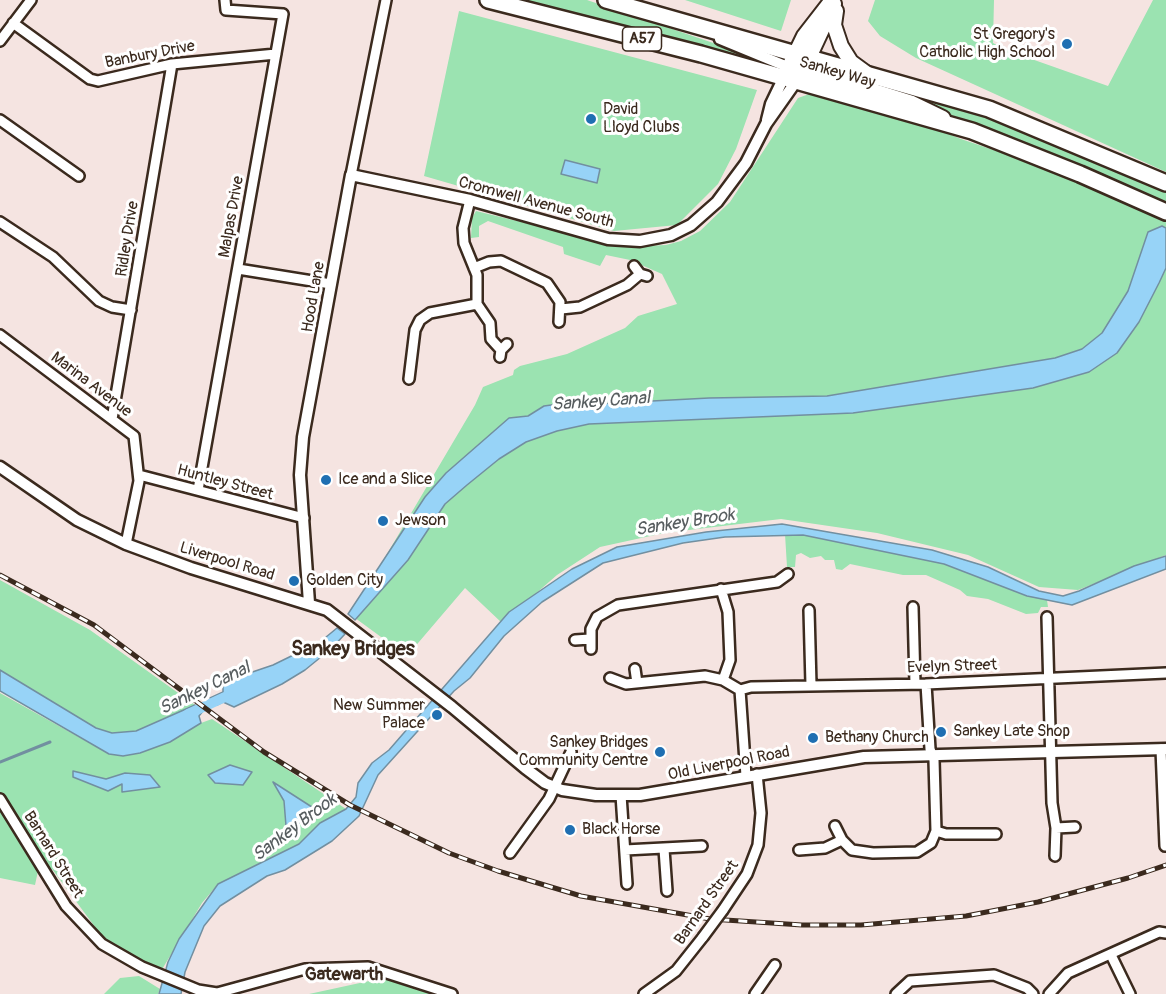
<!DOCTYPE html>
<style>
body{margin:0}
canvas{display:block;background:#f5e4e1}
</style>
<canvas width="1166" height="994"></canvas>
<script>
const c = document.querySelector('canvas').getContext('2d');
c.lineJoin = 'round';
function fillPath(path, color) {
  c.fillStyle = color;
  c.fill(path, 'evenodd');
}
function toPath(rows) {
  const path = new Path2D();
  for (const r of rows) {
    path.moveTo(r[0], r[1]);
    for (let i = 2; i < r.length; i += 2) path.lineTo(r[i], r[i + 1]);
  }
  return path;
}
function stroke(path, color, width, dash) {
  c.strokeStyle = color;
  c.lineWidth = width;
  c.lineCap = dash ? 'butt' : 'round';
  c.setLineDash(dash || []);
  c.stroke(path);
}
function drawText(font, color, halo, rows, align = 'center') {
  c.font = font + ' Pangolin,sans-serif';
  c.lineWidth = 6;
  c.setLineDash([]);
  c.textBaseline = 'middle';
  c.strokeStyle = halo;
  c.fillStyle = color;
  for (const [text, x, y, turn = 0] of rows) {
    c.save();
    c.translate(x, y);
    c.rotate((+turn || 0) * Math.PI / 180);
    c.textAlign = isNaN(turn) ? turn : align;
    if (halo) c.strokeText(text, 0, 0);
    c.fillText(text, 0, 0);
    c.restore();
  }
}
const green = toPath([
 [510,0,587,0,772,63,773,66],
 [685,0,791,0,781,31],
 [875,0,994,0,993,43,1006,50,1108,86,1153,0,1166,0,1166,172,916,58,880,36,868,21],
 [459,11,757,90,736,149,718,184,677,225,614,231,424,176],
 [833,70,951,102,1166,187,1166,207,928,105],
 [812,93,924,124,961,139,1032,163,1166,219,1166,555,1078,590,1039,587,968,555,877,533,781,519,664,533,600,547,557,575,502,623,465,588,407,656,351,615,475,405,483,387,513,375,514,370,520,366,567,354,625,328,638,316,677,304,662,274,630,260,606,255,600,266,564,254,563,247,488,221,479,226,479,237,471,238,472,218,476,211,624,247,666,245,681,241,700,231,730,202,798,98],
 [805,533,837,537,839,541,851,540,925,556,1047,600,1048,607,1041,607,1038,613,1026,614,988,599,967,596,960,590,926,575,903,575,850,564,842,570,836,569,834,560,825,560,821,556,810,558,801,553,796,555,795,567,787,567,785,534],
 [0,580,90,630,195,705,136,731,112,733,96,728,0,670],
 [0,693,109,754,123,756,170,742,201,723,212,719,346,809,320,823,299,844,218,884,202,903,161,971,121,950,101,935,52,869,38,871,35,885,0,878],
 [383,972,452,994,309,994,369,981],
 [139,976,160,989,158,994,104,994,120,978]
]);
const water = toPath([
 [565,160,600,169,597,183,561,174,565,160],
 [1162,226,1166,228,1166,268,1159,283,1139,322,1117,353,1089,372,1033,388,853,413,589,424,557,431,526,442,499,459,467,485,445,504,408,560,355,620,348,614,425,497,446,473,509,418,528,416,544,406,573,402,595,404,709,398,827,396,1055,358,1082,349,1102,333,1128,291,1148,232,1162,226],
 [782,524,932,550,988,567,1039,591,1063,596,1079,591,1134,566,1166,556,1166,569,1072,605,1027,596,944,564,803,535,725,537,683,543,603,563,542,602,504,636,470,678,454,691,378,775,359,816,332,841,285,870,267,876,220,906,204,926,185,972,181,994,159,994,168,962,179,939,218,884,299,844,320,823,346,809,356,797,358,783,372,763,389,750,509,612,572,569,617,547,706,532,782,524],
 [337,628,345,634,332,648,305,670,282,684,234,707,223,702,217,705,210,698,223,692,223,682,273,665,320,642,337,628],
 [0,670,96,728,112,733,136,731,195,705,203,711,199,716,201,723,170,742,140,753,123,756,109,754,0,691,0,670],
 [230,765,252,772,243,785,215,783,208,775,230,765],
 [73,771,106,779,125,773,150,775,160,787,122,792,122,784,108,791,73,777,73,771],
 [273,782,315,809,312,817,294,826,286,826,284,801,273,782]
]);
const stream = toPath([
 [0,762,50,742]
]);
const canal = toPath([
 [188,714,225,697]
]);
const minor = toPath([
 [13,23,90,79,98,81,172,64,276,54],
 [0,41,31,0],
 [0,120,79,176],
 [351,175,386,0],
 [470,200,463,228,464,243,477,275,477,304,490,323,491,339,501,350],
 [0,222,53,257,99,301,112,307,131,310],
 [634,266,640,274,647,276],
 [474,268,489,262,501,261,547,283,560,302,559,322],
 [238,269,331,284],
 [561,309,580,307,627,285,640,274],
 [0,335,134,436,139,481,126,544],
 [500,357,501,350,507,344],
 [409,379,415,330,420,320,430,313,477,304],
 [112,419,172,64],
 [139,475,304,518],
 [198,490,283,14,226,10,225,0],
 [721,589,728,612,730,660,723,680],
 [913,607,915,684],
 [809,610,811,685],
 [1047,617,1052,803,1056,828,1055,856],
 [575,640,590,639],
 [591,649,591,629,597,617,618,605,777,582,788,574],
 [635,669,637,683],
 [610,678,626,684,705,676,723,680,740,690],
 [926,684,930,749,934,760,936,831,946,834,996,834],
 [740,690,751,687,926,684,1166,673],
 [740,690,746,776],
 [1161,749,1165,846],
 [621,795,627,884],
 [0,799,66,906,102,944,142,967,198,990,217,993,305,969,368,967,452,994],
 [835,826,842,840,852,850,873,853,917,852,931,843,936,831],
 [1056,828,1075,827],
 [664,849,667,891],
 [625,850,702,846],
 [799,850,825,848,842,840],
 [510,853,549,799,571,752],
 [723,910,747,874,758,845,761,813,757,774],
 [1111,955,1130,994],
 [644,994,676,971,703,937],
 [755,994,775,965],
 [896,994,910,981,994,975,1027,988,1033,994],
 [1049,994,1068,973,1159,932,1166,933]
]);
const tertiary = toPath([
 [767,120,771,104,784,77],
 [0,467,77,520,126,544,191,568,327,610,452,707,525,768,545,783,562,790,596,795,640,795,864,757,1166,749],
 [309,603,300,475,303,437,351,175,470,200,608,239,640,241,671,235,691,225,717,202,746,163,766,124,797,80,795,72,788,67,720,39]
]);
const primary = toPath([
 [836,11,834,25,841,46,851,62,866,73],
 [795,53,796,61,803,69,912,103,943,118],
 [805,66,834,4],
 [784,77,804,36,832,0]
]);
const trunk = toPath([
 [488,0,701,54,972,131,1080,174,1166,212],
 [606,0,989,109,1166,183]
]);
const rail = toPath([
 [0,575,94,625,264,752,350,805,449,853,498,871,581,896,710,919,802,925,861,925,966,916,1038,902,1128,878,1166,865]
]);
const minorBridge = toPath([
 [703,937,723,910]
]);
const markers = [
 [1067,44,6,"#1f6fb2"],
 [591,119,6,"#1f6fb2"],
 [326,480,6,"#1f6fb2"],
 [383,521,6,"#1f6fb2"],
 [294,581,6,"#1f6fb2"],
 [437,715,6,"#1f6fb2"],
 [941,732,6,"#1f6fb2"],
 [813,738,6,"#1f6fb2"],
 [660,752,6,"#1f6fb2"],
 [570,830,6,"#1f6fb2"]
];
const shields = [
 [642,39,39]
];
const shieldNames = [
 ["A57",642,39]
];
const poiNames = [
 ["St Gregory's",1055,35,"right"],
 ["Catholic High School",1055,53,"right"],
 ["David",603,110],
 ["Lloyd Clubs",603,128],
 ["Ice and a Slice",338,480],
 ["Jewson",395,521],
 ["Golden City",306,581],
 ["New Summer",425,706,"right"],
 ["Palace",425,724,"right"],
 ["Sankey Late Shop",953,732],
 ["Bethany Church",825,738],
 ["Sankey Bridges",648,743,"right"],
 ["Community Centre",648,761,"right"],
 ["Black Horse",582,830]
];
const streetNames = [
 ["Banbury Drive",150,55,-11],
 ["Sankey Way",837,73,16],
 ["Cromwell Avenue South",536,203,15],
 ["Malpas Drive",232,217,-80],
 ["Ridley Drive",128,239,-81],
 ["Hood Lane",314,297,-80],
 ["Marina Avenue",91,385,37],
 ["Huntley Street",225,483,15],
 ["Liverpool Road",227,562,17],
 ["Evelyn Street",952,667,-2],
 ["Old Liverpool Road",729,764,-11],
 ["Barnard Street",53,855,58],
 ["Barnard Street",707,903,-55]
];
const waterNames = [
 ["Sankey Canal",601,402,-4],
 ["Sankey Brook",685,523,-9],
 ["Sankey Canal",205,689,-26],
 ["Sankey Brook",295,828,-37]
];
const neighbourhoodNames = [
 ["Gatewarth",344,975]
];
const quarterNames = [
 ["Sankey Bridges",353,650]
];
fillPath(green, '#9be3b1');
fillPath(water, '#97d3f7');
stroke(water, '#728fa0', 1.5);
stroke(stream, '#728fa0', 3);
stroke(canal, '#97d3f7', 10);
stroke(minor, '#3b2a1e', 14);
stroke(tertiary, '#3b2a1e', 15);
stroke(primary, '#3b2a1e', 18);
stroke(trunk, '#3b2a1e', 20);
stroke(minor, '#fff', 9);
stroke(tertiary, '#fff', 10);
stroke(primary, '#fff', 14);
stroke(trunk, '#fff', 15);
stroke(rail, '#3b2a1e', 5);
stroke(rail, '#fff', 3, [9]);
stroke(minorBridge, '#3b2a1e', 14, []);
stroke(minorBridge, '#fff', 9);
for (const [x, y, r, color] of markers) {
  const dot = new Path2D();
  dot.arc(x, y, r, 0, 2 * Math.PI);
  c.fillStyle = color;
  c.fill(dot);
  stroke(dot, '#fff', 2);
}
for (const [x, y, w] of shields) {
  const box = new Path2D();
  box.roundRect(x - w / 2, y - 12, w, 24, 4.5);
  c.fillStyle = '#fff';
  c.fill(box);
  stroke(box, '#3b2a1e', 1.5);
}
drawText('bold 15px', '#3b2a1e', null, shieldNames);
drawText('16px', '#3b2a1e', '#fff', poiNames, 'left');
drawText('16px', '#3b2a1e', '#fff', streetNames);
drawText('italic 18px', '#575d5f', '#fff', waterNames);
drawText('bold 18px', '#3b2a1e', '#fff', neighbourhoodNames);
drawText('bold 20px', '#3b2a1e', '#fff', quarterNames);
</script>
